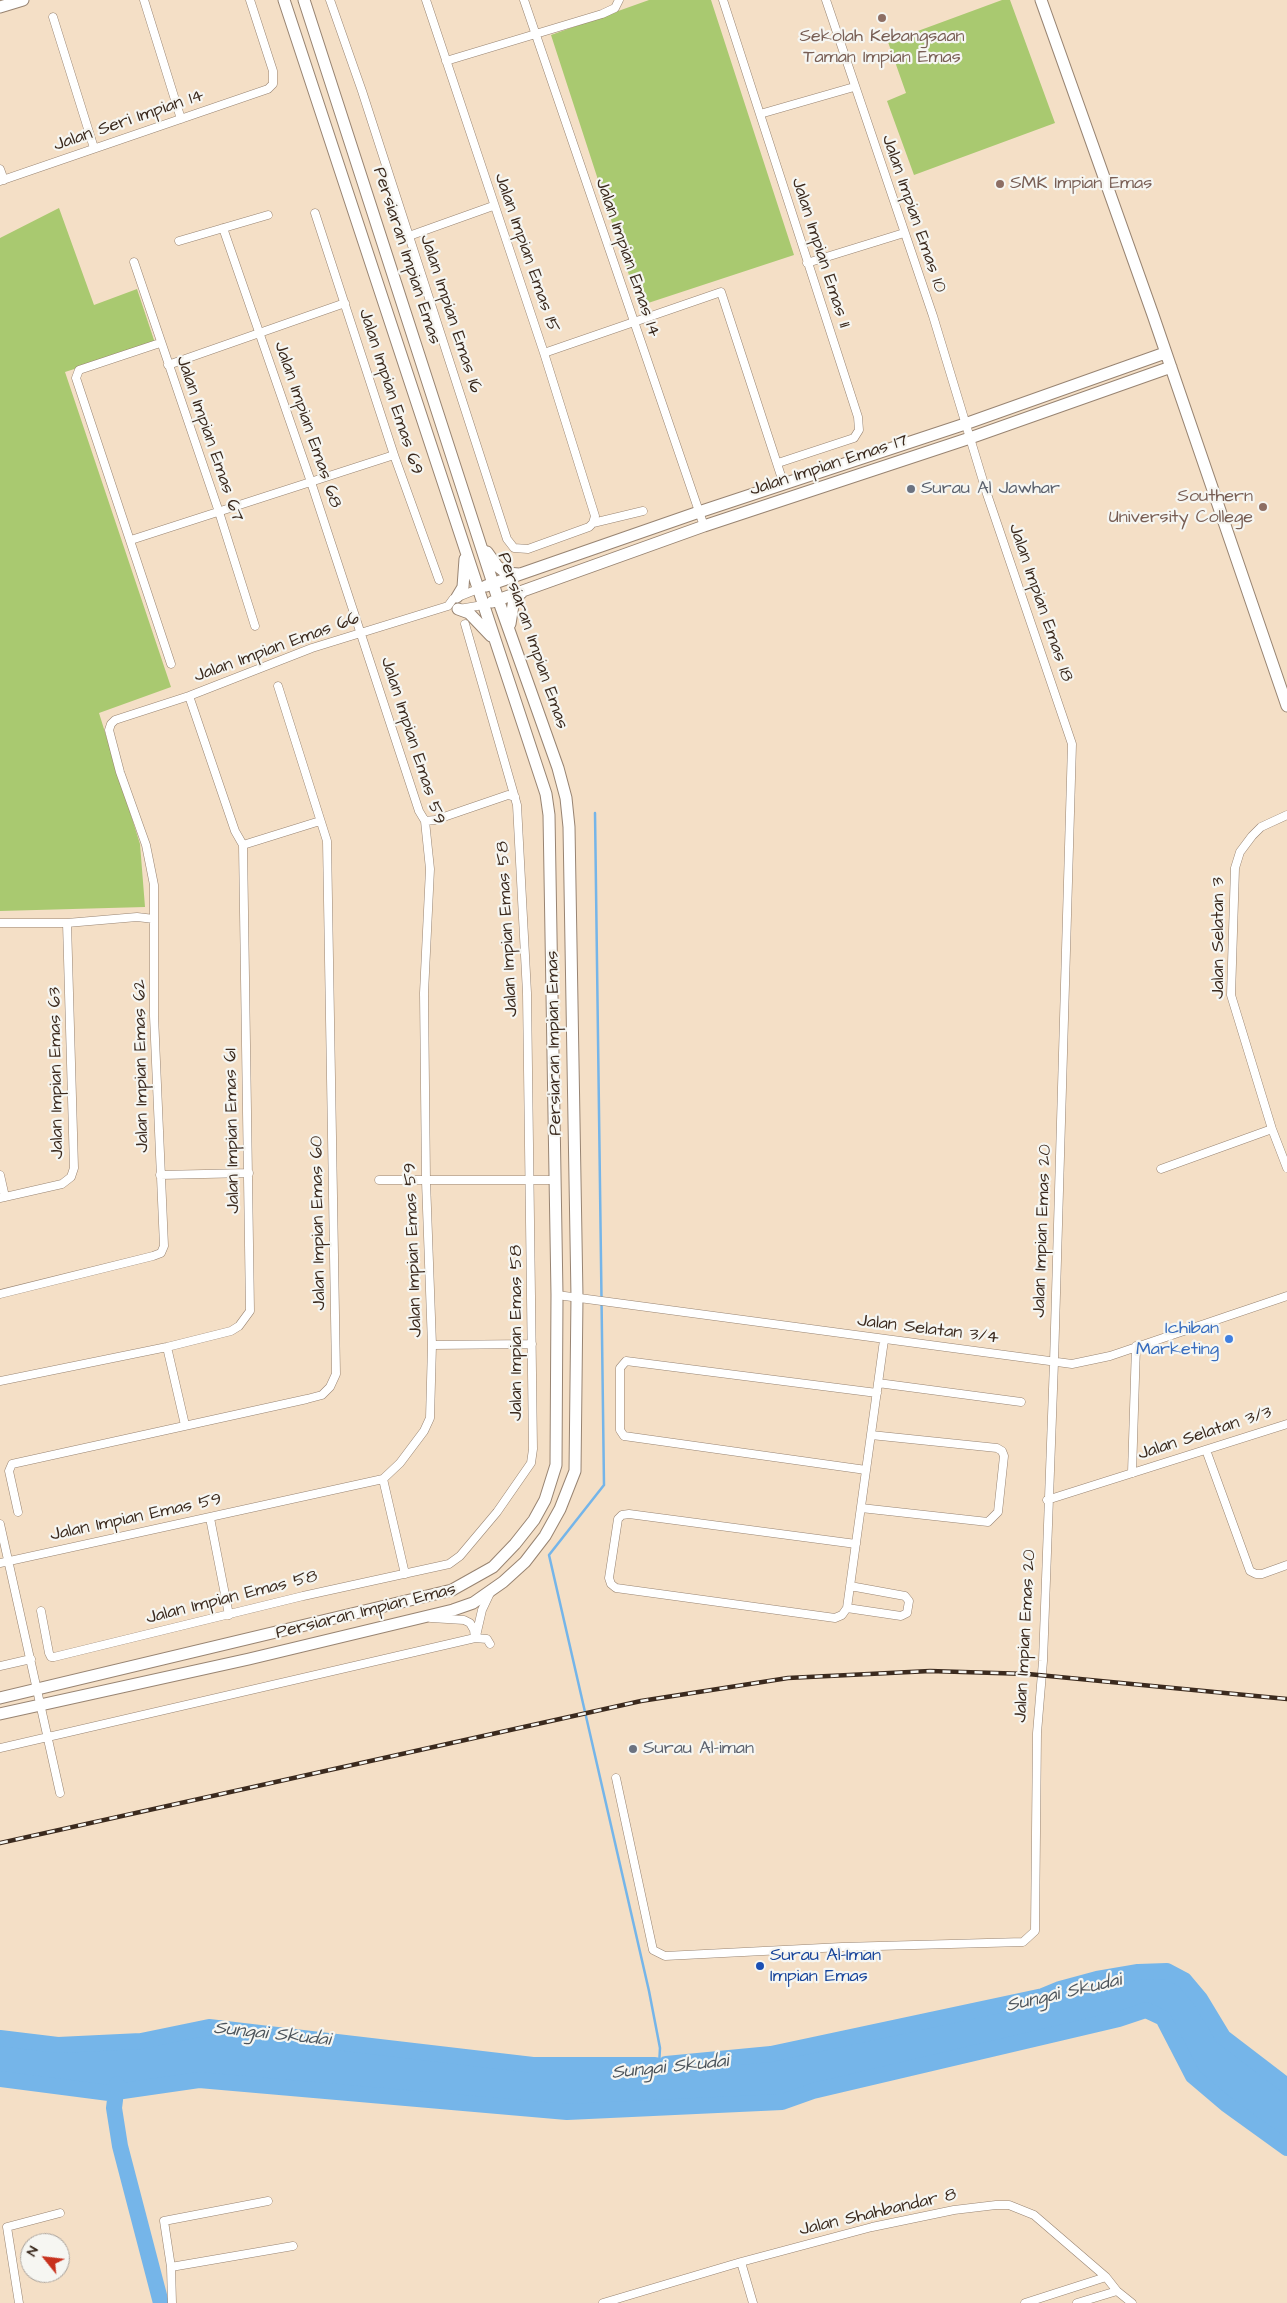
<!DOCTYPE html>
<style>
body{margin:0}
#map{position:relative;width:1287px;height:2303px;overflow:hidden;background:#f4dfc6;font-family:"Architects Daughter",sans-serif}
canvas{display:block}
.north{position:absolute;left:20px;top:2233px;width:50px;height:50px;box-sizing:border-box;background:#f6f6f2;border:1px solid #aba49d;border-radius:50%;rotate:299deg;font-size:14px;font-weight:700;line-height:20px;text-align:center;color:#3b2a1e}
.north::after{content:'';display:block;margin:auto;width:18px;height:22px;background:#c8321e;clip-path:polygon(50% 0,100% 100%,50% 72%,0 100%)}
</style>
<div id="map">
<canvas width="1287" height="2303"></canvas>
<div class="north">N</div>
</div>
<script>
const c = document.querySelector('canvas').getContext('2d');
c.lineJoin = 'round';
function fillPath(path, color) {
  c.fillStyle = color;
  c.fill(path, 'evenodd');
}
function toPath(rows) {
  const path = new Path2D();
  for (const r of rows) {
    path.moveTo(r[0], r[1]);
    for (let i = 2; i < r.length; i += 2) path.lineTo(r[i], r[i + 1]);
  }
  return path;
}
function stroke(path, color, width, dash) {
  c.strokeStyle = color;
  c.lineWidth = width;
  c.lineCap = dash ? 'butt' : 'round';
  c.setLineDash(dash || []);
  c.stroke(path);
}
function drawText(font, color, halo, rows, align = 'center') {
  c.font = font + ' "Architects Daughter",sans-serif';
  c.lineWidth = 4.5;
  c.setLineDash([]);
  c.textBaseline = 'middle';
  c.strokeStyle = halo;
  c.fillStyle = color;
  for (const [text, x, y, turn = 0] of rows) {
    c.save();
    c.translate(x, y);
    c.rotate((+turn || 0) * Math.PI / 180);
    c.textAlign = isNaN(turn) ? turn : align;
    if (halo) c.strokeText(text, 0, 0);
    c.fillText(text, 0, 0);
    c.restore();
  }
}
const green = toPath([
 [649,0,711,0,794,255,639,306,551,35],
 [1002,0,1010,0,1055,123,914,175,887,101,906,93,888,42],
 [59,208,94,305,137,289,155,343,65,372,171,687,99,713,140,844,145,907,0,911,0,238]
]);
const water = toPath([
 [1167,1971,1184,1980,1200,1999,1223,2037,1287,2086,1287,2148,1226,2104,1193,2076,1163,2018,1146,2010,1119,2019,813,2091,782,2102,567,2112,199,2080,109,2093,0,2079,0,2038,58,2045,141,2041,209,2027,533,2065,655,2065,771,2054,1043,1996,1060,1989,1097,1979,1138,1972]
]);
const stream = toPath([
 [595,813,604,1485,549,1555,649,1991,660,2048,659,2066]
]);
const river = toPath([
 [0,2038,58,2045,141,2041,209,2027,533,2065,655,2065],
 [666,2064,771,2054,1043,1996,1060,1989,1097,1979,1138,1972,1167,1971,1184,1980,1200,1999,1223,2037,1287,2086],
 [0,2079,109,2093,199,2080,567,2112,782,2102,813,2091,1119,2019,1146,2010,1163,2018,1193,2076,1226,2104,1287,2148],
 [117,2084,114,2108,120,2146,161,2303]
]);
const street = toPath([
 [144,0,181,119],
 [330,0,362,91,507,539,514,548,528,549,589,527,593,523,595,516,544,353,426,0],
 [524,0,704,526],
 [723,0,858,417,859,430,854,438,778,463],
 [53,17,94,148],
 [446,61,602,14,615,8,619,0],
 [760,114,854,87],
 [0,169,4,180],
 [0,181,268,89,273,84,273,71,250,0],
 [315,213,394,455,439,580],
 [409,236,493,206],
 [179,241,268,215],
 [134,262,219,512,255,626],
 [807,263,904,233],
 [160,343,79,370,76,378,171,664],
 [544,353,721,292,784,485],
 [168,365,345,303],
 [593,523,643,511],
 [131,540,394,455],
 [459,609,483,605],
 [1287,815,1261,827,1252,836,1240,852,1235,868,1231,995,1272,1129,1287,1168],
 [425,821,435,820,508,795,515,797],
 [243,845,320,821],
 [0,923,67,923,137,917,154,919],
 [1161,1169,1272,1129],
 [0,1175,5,1197],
 [160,1175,249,1173],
 [379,1180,555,1180],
 [0,1198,62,1184,71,1177,74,1168,67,923],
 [0,1294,153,1256,161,1253,164,1246,154,1016,154,885,146,845,120,772,109,730,111,724,115,720,189,696,312,648,448,606,453,599,478,589],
 [557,1295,1072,1364,1110,1356,1287,1296],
 [432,1345,532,1344],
 [167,1347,185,1425],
 [0,1381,167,1347,231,1331,239,1326,250,1311,243,845,235,831,189,696],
 [878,1383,1021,1402],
 [1206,1450,1250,1571,1256,1574,1262,1574,1287,1565],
 [866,1470,624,1436,620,1430,620,1368,626,1361,877,1393],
 [1132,1473,1136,1346],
 [383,1479,405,1574],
 [1047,1500,1287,1424],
 [861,1508,988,1522,998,1512,1004,1456,1002,1451,997,1448,871,1435],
 [18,1512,9,1471,12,1464,307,1399,322,1395,330,1387,336,1374,327,841,278,686],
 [210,1518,229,1615],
 [0,1524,60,1793],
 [856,1544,629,1514,622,1515,618,1519,609,1578,611,1584,616,1588,835,1618,842,1615,847,1608,884,1340],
 [0,1563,383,1479,400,1463,424,1431,430,1418,432,1345,426,1181,424,993,430,869,425,821,419,811,311,482,223,228],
 [847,1608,901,1616,907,1613,909,1601,905,1596,850,1586],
 [41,1611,49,1653,51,1657,54,1657,303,1596,449,1564,460,1556,497,1512,531,1463,533,1449,527,993,517,805,465,624],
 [431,1618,464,1620,470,1623,474,1630,475,1638],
 [476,1636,482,1610,490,1593],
 [0,1666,31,1659],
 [0,1748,475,1638,487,1639,490,1644],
 [616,1778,653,1950,665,1956,842,1947,1023,1942,1035,1931,1037,1733,1043,1661,1054,1362,1072,744,987,494,933,316,826,0],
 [741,2262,753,2303],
 [171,2267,293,2246],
 [19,2303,7,2227,60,2213],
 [172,2303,171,2267,164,2221,268,2201],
 [603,2303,741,2262,872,2227,954,2210,996,2205,1009,2205,1034,2215,1106,2277,1117,2291,1132,2303],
 [1025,2303,1106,2277],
 [1077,2303,1117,2291]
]);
const secondary = toPath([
 [1041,0,1153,315,1287,706],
 [0,7,23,0],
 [487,552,497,566,506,573,519,574],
 [486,586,699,512,965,424,1165,353],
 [457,597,463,587,465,559],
 [492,602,704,526,970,438,1171,367],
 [458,609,469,613,491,636],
 [510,624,514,599,522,592],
 [0,1698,452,1590,493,1567,515,1544,534,1520,545,1500,556,1465,557,1295,549,815,546,794,284,0],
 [0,1714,249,1659,453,1610,473,1603,503,1582,525,1562,545,1536,560,1509,575,1471,577,1297,569,827,566,798,558,768,498,599,304,0]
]);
const rail = toPath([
 [0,1843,641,1701,788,1678,930,1671,1028,1674,1287,1699]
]);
const markers = [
 [882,18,5,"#8d6e63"],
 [1000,184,5,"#8d6e63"],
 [911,489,5,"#6b7280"],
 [1263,507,5,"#8d6e63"],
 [1229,1339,5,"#3f7fe0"],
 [633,1749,5,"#6b7280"],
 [760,1966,5,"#1a4fb4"]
];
const educationNames = [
 ["Sekolah Kebangsaan",882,37],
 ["Taman Impian Emas",882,58],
 ["SMK Impian Emas",1010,184,"left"],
 ["Southern",1253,497,"right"],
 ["University College",1253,518,"right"]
];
const streetNames = [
 ["Jalan Seri Impian 14",129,121,-19],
 ["Jalan Impian Emas 10",913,214,71],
 ["Jalan Impian Emas 15",526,253,71],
 ["Jalan Impian Emas 11",820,253,72],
 ["Persiaran Impian Emas",406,256,72],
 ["Jalan Impian Emas 14",627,258,71],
 ["Jalan Impian Emas 16",450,314,72],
 ["Jalan Impian Emas 69",390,392,72],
 ["Jalan Impian Emas 68",307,425,71],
 ["Jalan Impian Emas 67",209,439,71],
 ["Jalan Impian Emas 17",829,466,-18],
 ["Jalan Impian Emas 18",1040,603,71],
 ["Persiaran Impian Emas",532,641,71],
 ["Jalan Impian Emas 66",277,648,-20],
 ["Jalan Impian Emas 59",412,741,72],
 ["Jalan Impian Emas 58",508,929,-93],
 ["Jalan Selatan 3",1219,938,-90],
 ["Persiaran Impian Emas",555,1043,-91],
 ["Jalan Impian Emas 62",142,1066,-91],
 ["Jalan Impian Emas 63",57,1073,-91],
 ["Jalan Impian Emas 61",233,1131,-91],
 ["Jalan Impian Emas 60",319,1223,-91],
 ["Jalan Impian Emas 20",1043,1231,-88],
 ["Jalan Impian Emas 59",414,1250,-92],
 ["Jalan Selatan 3/4",928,1330,7],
 ["Jalan Impian Emas 58",517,1333,-90],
 ["Jalan Selatan 3/3",1205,1434,-18],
 ["Jalan Impian Emas 59",136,1518,-12],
 ["Jalan Impian Emas 58",232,1598,-14],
 ["Persiaran Impian Emas",366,1612,-14],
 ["Jalan Impian Emas 20",1026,1636,-87],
 ["Jalan Shahbandar 8",878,2213,-13]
];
const worshipNames = [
 ["Surau Al Jawhar",921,489],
 ["Surau Al-iman",643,1749]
];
const shopNames = [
 ["Ichiban",1219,1329],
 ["Marketing",1219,1350]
];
const transitNames = [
 ["Surau Al-Iman",770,1956],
 ["Impian Emas",770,1977]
];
const waterNames = [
 ["Sungai Skudai",1064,1994,-13],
 ["Sungai Skudai",272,2035,6],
 ["Sungai Skudai",670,2068,-6]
];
fillPath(green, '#a9c970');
fillPath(water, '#75b5e9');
stroke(stream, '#75b5e9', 2.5);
stroke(river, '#75b5e9', 16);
stroke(street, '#988472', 9);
stroke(secondary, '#988472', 13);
stroke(street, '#fff', 8);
stroke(secondary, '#fff', 11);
stroke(rail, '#3b2a1e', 4.5);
stroke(rail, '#f6f6f2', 2.5, [8]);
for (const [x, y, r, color] of markers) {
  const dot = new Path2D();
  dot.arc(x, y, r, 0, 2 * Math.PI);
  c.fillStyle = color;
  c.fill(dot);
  stroke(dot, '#f6f6f2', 2);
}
drawText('18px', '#785e54', '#f6f6f2', educationNames);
drawText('18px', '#3b2a1e', '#f6f6f2', streetNames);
drawText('18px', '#5b616d', '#f6f6f2', worshipNames, 'left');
drawText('18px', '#366cbe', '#f6f6f2', shopNames, 'right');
drawText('18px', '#164399', '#f6f6f2', transitNames, 'left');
drawText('italic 19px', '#4c545b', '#f6f6f2', waterNames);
</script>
